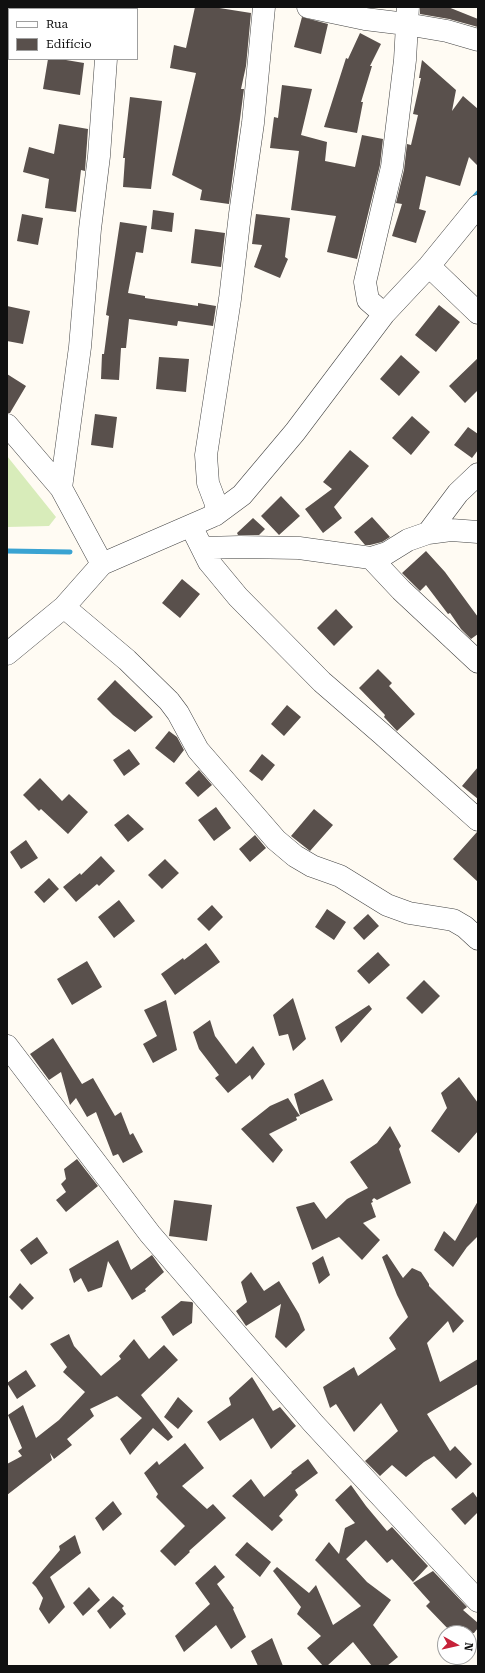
<!DOCTYPE html>
<meta charset="utf-8">
<style>
body{margin:0}
#map{position:relative;width:485px;height:1673px;overflow:hidden;background:#fffbf3;font-family:"Roboto Serif",serif}
canvas{display:block}
.frame{position:absolute;inset:0;border:8px solid #101010;pointer-events:none}
.legend{position:absolute;left:8px;top:8px;width:130px;height:52px;box-sizing:border-box;background:#fff;border:1px solid #9f9f9f;margin:0;padding:5px 7px;list-style:none;font-size:12px;color:#101010}
.legend li{display:flex;align-items:center;gap:8px;height:20px}
.legend b{width:20px;border:1px solid #9f9f9f}
.north{position:absolute;left:437px;top:1625px;width:40px;height:40px;box-sizing:border-box;background:#fff;border:1px solid #9f9f9f;border-radius:50%;rotate:98deg;font-size:11px;font-weight:700;line-height:16px;text-align:center;color:#101010}
.north::after{content:'';display:block;margin:auto;width:14px;height:18px;background:#c62239;clip-path:polygon(50% 0,100% 100%,50% 72%,0 100%)}
</style>
<div id="map">
<canvas width="485" height="1673"></canvas>
<div class="frame"></div>
<ul class="legend">
<li><b style="height:5px;background:#fff"></b>Rua</li>
<li><b style="height:11px;background:#59504c"></b>Edifício</li>
</ul>
<div class="north">N</div>
</div>
<script>
const c = document.querySelector('canvas').getContext('2d');
c.lineJoin = 'round';
function fillPath(path, color) {
  c.fillStyle = color;
  c.fill(path, 'evenodd');
}
function toPath(rows) {
  const path = new Path2D();
  for (const r of rows) {
    path.moveTo(r[0], r[1]);
    for (let i = 2; i < r.length; i += 2) path.lineTo(r[i], r[i + 1]);
  }
  return path;
}
function stroke(path, color, width, dash) {
  c.strokeStyle = color;
  c.lineWidth = width;
  c.lineCap = dash ? 'butt' : 'round';
  c.setLineDash(dash || []);
  c.stroke(path);
}
const green = toPath([
 [7,456,56,517,49,526,7,527]
]);
const stream = toPath([
 [472,200,478,193],
 [7,551,70,552]
]);
const building = toPath([
 [195,7,213,7,251,13,246,66,241,89,244,89,243,96,229,204,200,200,202,190,172,175,196,73,170,68,174,45,186,48],
 [420,7,448,7,478,19,478,27,449,19,420,14],
 [302,17,328,24,321,54,294,47],
 [360,33,381,44,370,66,372,66,361,102,363,102,357,133,324,127,346,58,348,59],
 [48,59,60,59,84,63,80,95,43,89],
 [422,60,456,90,452,111,463,96,478,109,478,166,469,157,460,186,426,176,419,209,426,211,416,243,392,236,402,204,396,203,404,170,407,144,411,145,418,115,413,114,421,78,419,78],
 [282,85,312,89,301,135,327,142,325,161,355,167,362,135,383,139,380,165,357,259,327,252,336,216,291,210,299,151,270,148,274,117,278,118],
 [130,97,162,101,151,189,123,187,125,158,123,158],
 [59,124,88,129,85,171,81,170,76,212,45,208,49,179,23,172,29,147,54,154],
 [153,210,174,213,172,232,151,229],
 [22,214,43,218,38,245,17,241],
 [256,214,290,218,285,257,288,259,280,278,254,267,262,245,252,244],
 [120,222,147,226,143,253,136,252,128,293,145,296,145,298,198,306,198,303,216,306,213,326,178,321,177,326,129,319,126,348,121,348,119,380,101,379,102,354,104,354,109,316,106,315],
 [195,229,225,233,221,267,191,263],
 [439,305,460,322,436,352,415,335],
 [7,306,30,311,23,344,7,341],
 [401,355,420,372,399,396,380,379],
 [159,357,189,359,186,392,156,389],
 [478,358,478,390,465,403,449,386],
 [7,374,26,386,10,413,7,413],
 [95,414,117,417,113,448,91,445],
 [412,416,430,432,411,455,392,438],
 [468,427,478,434,478,450,472,458,454,445],
 [350,450,369,466,334,507,342,518,323,533,305,509,332,489,323,482],
 [281,496,300,516,279,535,261,516],
 [372,517,390,537,382,542,370,545,365,545,354,532],
 [253,518,265,529,259,535,238,535,237,533],
 [426,551,445,572,478,617,478,634,471,639,461,629,450,613,448,614,426,585,420,591,402,573],
 [182,579,200,594,180,618,162,603],
 [336,609,353,627,334,646,317,628],
 [378,669,392,683,389,686,415,714,397,731,384,717,385,715,359,688],
 [115,680,153,717,135,732,113,715,97,699],
 [287,705,301,717,284,736,271,724],
 [169,731,177,737,184,750,174,763,155,748],
 [129,749,140,764,124,776,113,760],
 [262,754,275,765,262,781,249,771],
 [478,767,478,799,462,786],
 [199,770,212,785,198,797,185,783],
 [40,778,62,801,69,794,88,812,68,834,41,809,39,811,23,795],
 [216,807,231,828,214,841,198,820],
 [314,809,333,825,310,851,291,836],
 [128,814,144,829,128,842,114,825],
 [477,832,478,832,478,882,453,859],
 [255,835,266,848,250,862,239,849],
 [26,840,38,858,21,869,10,852],
 [101,856,115,871,99,886,97,884,76,902,63,887,80,873,81,875],
 [165,859,179,873,162,889,148,875],
 [49,878,59,889,44,903,34,892],
 [119,900,135,921,114,938,98,917],
 [212,905,223,917,209,931,197,919],
 [327,909,346,922,334,940,315,927],
 [368,914,379,926,364,940,353,928],
 [206,943,220,962,175,995,161,974,183,958,184,960],
 [378,952,390,965,369,984,357,971],
 [87,961,102,987,72,1005,57,979],
 [424,980,440,996,422,1014,406,998],
 [293,998,306,1039,293,1051,288,1034,279,1036,273,1015],
 [166,1000,177,1050,153,1063,143,1044,157,1036,144,1010],
 [369,1005,372,1009,341,1043,335,1027],
 [210,1020,215,1036,236,1064,253,1046,265,1064,252,1080,250,1075,228,1093,215,1078,219,1075,199,1049,193,1032],
 [53,1038,82,1084,93,1078,115,1116,121,1112,130,1135,133,1133,143,1152,123,1163,118,1154,113,1156,96,1112,87,1117,76,1098,70,1105,61,1072,49,1080,30,1054],
 [459,1077,478,1103,478,1131,459,1153,431,1131,447,1108,441,1093],
 [323,1079,333,1100,300,1115,294,1094],
 [288,1098,300,1116,296,1117,297,1120,269,1134,283,1150,273,1163,241,1129,270,1106],
 [390,1126,401,1146,399,1149,411,1183,377,1200,374,1198,372,1200,373,1202,371,1203,376,1217,363,1223,380,1240,362,1260,339,1237,312,1250,296,1207,314,1202,326,1219,347,1199,368,1188,350,1162,377,1143],
 [77,1159,98,1186,66,1212,56,1200,66,1192,61,1184,66,1179,64,1169],
 [174,1200,212,1205,207,1241,169,1236],
 [478,1201,478,1236,467,1247,453,1267,434,1250,444,1231,455,1241],
 [37,1237,48,1253,31,1265,20,1250],
 [118,1240,131,1270,152,1255,164,1272,145,1289,146,1291,132,1300,108,1261,102,1287,88,1292,81,1278,74,1283,69,1269],
 [387,1254,403,1278,412,1268,421,1272,429,1284,429,1286,464,1321,453,1333,448,1321,427,1343,440,1382,478,1359,478,1384,427,1414,450,1451,455,1446,472,1464,456,1479,434,1456,424,1462,406,1477,392,1465,380,1476,365,1461,398,1431,381,1403,354,1432,336,1404,330,1408,323,1387,354,1367,358,1376,396,1349,389,1338,408,1317,397,1295,382,1257],
 [323,1256,330,1275,319,1284,312,1263],
 [251,1272,264,1291,279,1281,299,1314,305,1330,286,1348,275,1337,281,1304,246,1326,236,1311,247,1302,241,1282],
 [20,1283,34,1298,22,1310,9,1297],
 [181,1301,192,1302,193,1303,192,1323,173,1336,161,1317],
 [69,1334,74,1346,101,1376,121,1359,119,1356,134,1339,149,1359,164,1345,178,1360,141,1395,173,1437,168,1441,153,1428,130,1455,120,1439,142,1418,117,1396,90,1409,94,1416,67,1439,72,1445,54,1459,50,1453,52,1460,7,1495,7,1464,22,1456,18,1451,22,1448,8,1415,23,1405,36,1438,59,1420,85,1392,63,1372,67,1367,50,1344],
 [26,1370,36,1386,17,1399,7,1383],
 [252,1377,273,1411,280,1407,296,1426,271,1449,253,1418,220,1441,207,1422,231,1405,229,1398],
 [178,1397,193,1411,178,1429,164,1417],
 [185,1443,204,1468,182,1486,207,1509,213,1504,226,1518,189,1551,190,1552,175,1566,160,1551,185,1526,156,1497,158,1494,144,1473,157,1461,159,1465],
 [308,1459,318,1473,295,1490,298,1495,279,1516,283,1520,272,1531,232,1496,251,1479,264,1497,292,1473,291,1472],
 [351,1485,366,1506,387,1531,392,1527,428,1566,413,1582,392,1559,387,1563,366,1540,346,1559,367,1582,391,1600,373,1625,398,1657,387,1666,372,1666,353,1642,327,1666,323,1666,307,1648,321,1636,297,1614,301,1607,273,1571,277,1567,309,1593,316,1585,333,1625,361,1606,315,1560,329,1542,339,1554,345,1528,355,1523,335,1500],
 [473,1492,478,1499,478,1512,465,1525,451,1509],
 [113,1501,122,1514,103,1531,95,1518],
 [75,1535,81,1553,50,1577,65,1607,49,1624,39,1609,43,1598,36,1587,32,1583,60,1550,59,1546],
 [247,1542,271,1562,260,1577,235,1555],
 [215,1565,225,1577,217,1584,234,1608,233,1609,246,1637,231,1649,216,1625,184,1652,175,1636,210,1604,195,1583],
 [433,1571,467,1607,463,1610,478,1623,478,1628,474,1633,452,1633,426,1606,430,1602,413,1583],
 [89,1587,100,1600,83,1616,73,1603],
 [113,1596,124,1606,122,1608,126,1614,110,1629,97,1611],
 [272,1638,283,1666,258,1666,251,1651]
]);
const minor = toPath([
 [308,7,365,19,406,24,447,31,478,40],
 [109,9,110,7],
 [429,266,478,313],
 [384,314,368,300,365,282,392,167,405,60,408,7],
 [7,425,61,488,102,564],
 [61,488,80,347,90,229,99,156,106,59],
 [215,515,216,504,208,483,206,455,230,299,240,214,253,123,264,7],
 [191,526,209,562,238,597,322,682,382,734,478,820],
 [428,533,458,493,478,474],
 [203,548,240,547,299,548,371,558,387,553,408,540,428,533,451,530,478,532],
 [371,558,401,590,478,662],
 [64,607,127,660,169,701,178,713,198,750,276,840,295,856,312,866,340,876,387,905,409,913,453,920,465,927,478,939],
 [7,654,64,607,102,564,215,515,242,495,295,432,384,314,429,266,478,206],
 [7,1046,150,1234,313,1423,478,1601]
]);
fillPath(green, '#d8ecba');
stroke(stream, '#3aa3d2', 5);
fillPath(building, '#59504c');
stroke(minor, '#434343', 23);
stroke(minor, '#fff', 22);
</script>
